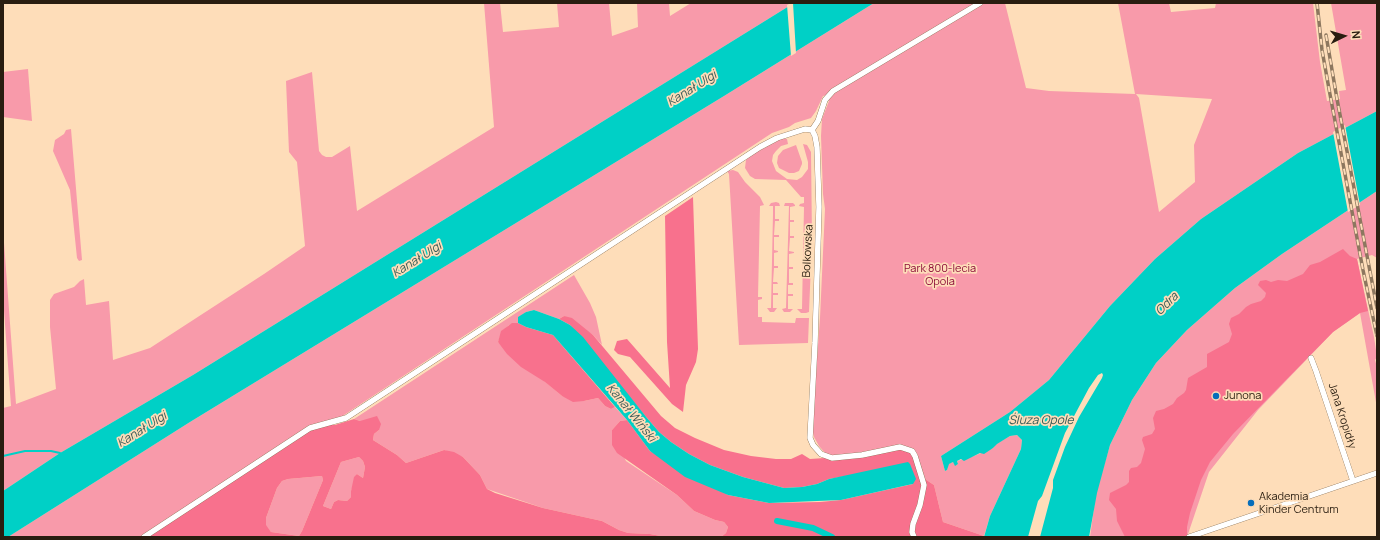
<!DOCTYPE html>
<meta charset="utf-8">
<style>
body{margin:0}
#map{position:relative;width:1380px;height:540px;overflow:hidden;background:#feddb9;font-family:Manrope,sans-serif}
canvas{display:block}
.frame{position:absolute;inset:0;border:4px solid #291d10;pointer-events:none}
.north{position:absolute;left:1324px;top:16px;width:40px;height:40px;-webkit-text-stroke:3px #feddb9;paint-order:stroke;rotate:85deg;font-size:11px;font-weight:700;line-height:16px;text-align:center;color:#291d10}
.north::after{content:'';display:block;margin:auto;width:14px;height:18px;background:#291d10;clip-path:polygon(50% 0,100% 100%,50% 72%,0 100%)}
</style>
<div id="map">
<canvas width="1380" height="540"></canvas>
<div class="frame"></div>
<div class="north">N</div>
</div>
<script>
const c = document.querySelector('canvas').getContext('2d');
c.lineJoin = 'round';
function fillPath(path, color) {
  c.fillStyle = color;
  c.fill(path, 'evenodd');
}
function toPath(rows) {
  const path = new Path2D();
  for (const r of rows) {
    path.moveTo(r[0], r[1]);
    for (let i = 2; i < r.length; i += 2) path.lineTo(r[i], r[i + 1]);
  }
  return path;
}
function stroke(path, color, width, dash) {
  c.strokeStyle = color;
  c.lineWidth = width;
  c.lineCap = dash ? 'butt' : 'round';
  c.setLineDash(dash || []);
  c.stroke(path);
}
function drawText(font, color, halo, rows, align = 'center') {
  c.font = font + ' Manrope,sans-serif';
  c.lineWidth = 3.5;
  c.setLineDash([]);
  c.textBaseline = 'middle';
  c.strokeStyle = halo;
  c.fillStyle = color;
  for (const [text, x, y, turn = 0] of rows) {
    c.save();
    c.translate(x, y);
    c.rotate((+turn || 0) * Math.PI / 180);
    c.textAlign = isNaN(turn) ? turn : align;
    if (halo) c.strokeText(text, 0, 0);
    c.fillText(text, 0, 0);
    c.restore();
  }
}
const green = toPath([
 [484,3,500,3,503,32,559,27,557,3,609,3,612,36,638,27,637,3,669,3,670,16,691,3,794,3,193,375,60,453,3,491,3,408,11,406,3,297,3,229,16,404,56,389,50,327,50,300,54,294,74,287,80,281,84,279,86,305,109,301,113,360,150,348,264,274,305,246,297,162,289,152,286,81,312,72,319,151,322,155,326,157,332,157,350,146,357,211,494,127],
 [874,3,1005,3,1026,88,1049,91,1135,94,1118,3,1169,3,1171,12,1215,8,1216,3,1313,3,1320,62,1327,101,1340,99,1339,91,1346,90,1331,3,1377,3,1377,111,1298,153,1201,219,1155,259,1110,306,1049,380,1010,412,941,456,945,471,947,470,948,464,953,462,955,465,958,464,957,461,974,456,993,448,996,444,1010,436,1017,435,1022,440,1021,449,990,516,984,536,943,522,934,485,922,477,915,456,841,458,826,454,819,446,814,437,812,427,820,318,825,209,823,194,821,136,822,119,829,101,828,95,823,96,816,111,811,118,795,123,789,127,772,133,341,417,144,537,8,537,190,422,724,96],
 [1136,94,1212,99,1194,145,1195,182,1159,212,1139,98],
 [28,69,32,121,3,117,3,72],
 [71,129,82,260,79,261,77,258,70,190,53,151,55,140,64,134,66,130],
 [783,138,787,139,788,144,781,146,776,151,773,155,772,161,776,171,787,179,797,180,802,177,808,169,808,162,803,144,807,145,811,152,812,239,809,312,806,313,801,313,797,309,802,309,804,207,799,206,800,204,804,203,804,197,801,197,786,180,755,179,750,176,745,168,746,160,751,155,779,139],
 [796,145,802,162,802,164,799,171,794,173,789,173,779,168,777,163,778,156,783,150],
 [733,170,738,172,745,182,760,197,764,205,760,206,758,297,762,297,762,299,758,300,758,317,762,317,762,322,795,323,796,318,809,318,808,343,739,345,729,174,727,171],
 [1377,191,1377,258,1372,255,1357,259,1374,337,1377,357,1375,360,1377,367,1377,408,1360,313,1333,332,1258,410,1209,472,1187,537,1090,537,1096,493,1110,445,1132,400,1156,363,1187,330,1235,288,1282,254],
 [776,202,779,203,780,206,775,206,775,219,779,219,779,221,775,221,774,235,779,235,779,237,774,237,774,250,778,251,778,252,774,253,774,266,778,266,778,268,774,268,773,282,777,282,778,284,773,284,773,293,778,293,778,295,773,295,773,308,777,308,774,312,770,312,767,308,771,308,773,214,773,206,769,206,771,203],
 [785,203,793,203,795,205,795,206,790,207,790,220,794,220,794,222,790,222,790,236,794,236,794,238,790,238,789,251,794,252,794,253,789,254,789,267,793,267,793,269,789,269,789,283,793,283,793,285,788,285,788,294,793,294,793,296,788,296,788,309,793,309,790,312,784,312,782,309,786,308,789,206,784,206],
 [574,275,590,303,596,317,602,345,593,335,564,316,559,319,534,310,526,312,519,317,518,323,509,325,502,331,498,342,562,396,584,401,598,398,605,406,611,409,615,407,627,420,620,421,612,430,626,461,677,495,694,511,715,520,724,522,728,527,726,533,721,537,666,537,650,534,628,533,619,530,602,521,543,508,487,489,480,475,463,457,444,450,406,463,397,455,373,440,374,434,379,430,360,421,354,419],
 [359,457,363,461,365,467,363,478,357,474,351,491,351,497,347,501,338,500,334,502,331,509,323,506,341,462],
 [322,476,323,480,302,531,299,536,271,532,266,526,266,518,277,488,282,481,288,479]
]);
const forest = toPath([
 [693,197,698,349,696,362,686,385,683,412,672,404,630,357,618,354,614,350,617,341,627,339,670,388,667,342,665,216],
 [1343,249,1350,256,1357,259,1368,311,1360,313,1333,332,1233,434,1210,462,1201,480,1190,513,1187,527,1187,537,1125,537,1117,521,1116,509,1109,500,1110,493,1126,485,1129,482,1129,471,1131,468,1137,467,1141,463,1145,449,1142,440,1143,437,1152,434,1155,429,1153,418,1156,411,1164,409,1173,404,1177,398,1184,393,1186,390,1188,378,1207,367,1207,354,1229,342,1232,334,1229,324,1231,318,1239,314,1246,307,1251,304,1261,301,1265,297,1266,293,1258,285,1260,281,1266,280,1271,282,1278,280,1287,281,1303,274,1310,265,1320,262],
 [564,316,572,318,593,335,661,416,675,428,695,438,724,450,751,456,776,459,791,459,802,454,810,459,825,458,826,454,832,458,900,447,912,451,922,477,934,485,943,522,984,536,984,537,721,537,726,533,728,527,724,522,715,520,694,511,677,495,617,453,612,445,612,430,620,421,627,420,650,451,728,495,769,503,820,502,841,500,913,484,858,474,829,479,817,484,802,487,784,488,743,477,710,465,689,454,671,442,659,432,647,418,570,325,559,319],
 [512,323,518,323,526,327,553,335,615,407,611,409,605,406,598,398,584,401,573,402,562,396,545,382,521,367,507,354,498,342,501,331],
 [377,416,381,424,379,430,374,434,373,440,397,455,406,463,444,450,454,452,463,457,480,475,487,489,495,493,543,508,602,521,619,530,628,533,650,534,666,537,144,537,310,428,326,425,335,425,354,419,360,421],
 [359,457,363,461,365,467,363,478,357,474,354,477,351,491,351,497,347,501,338,500,334,502,331,509,323,506,341,462],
 [322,476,323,480,302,531,299,536,271,532,266,525,266,518,277,488,282,481,288,479]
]);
const water = toPath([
 [794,3,874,3,724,96,190,422,8,537,3,537,3,491,60,453,193,375],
 [1377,111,1377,191,1282,254,1235,288,1187,330,1156,363,1132,400,1110,445,1097,493,1089,537,1040,537,1053,488,1053,480,1065,447,1079,417,1102,378,1103,375,1102,373,1098,375,1089,388,1065,433,1042,496,1038,501,1028,537,984,537,990,516,1021,449,1022,440,1017,435,1010,436,997,444,993,448,984,454,980,453,964,461,961,459,957,461,958,464,955,466,953,462,949,464,947,470,945,471,941,456,1010,412,1049,380,1110,306,1155,259,1201,219,1298,153],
 [534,310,559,319,570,325,583,337,647,418,659,432,671,442,689,454,710,465,743,477,784,488,802,487,817,484,829,479,908,462,910,464,916,479,913,484,908,485,841,500,769,503,728,495,685,477,650,451,627,420,553,335,526,327,518,323,518,317,526,312]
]);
const pier = toPath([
 [791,3,793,3,796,53,791,56,787,5],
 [1345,125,1360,205,1348,212,1333,132]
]);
const stream = toPath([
 [3,456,25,451,51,451,60,453]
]);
const canal = toPath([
 [777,521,813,528,832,537]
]);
const minor = toPath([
 [812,130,818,121,825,100,833,91,980,3],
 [1311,358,1316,371,1353,481],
 [144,537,310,428,346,418,760,147,777,138,805,129,812,130,815,136,817,147,819,207,815,343,810,438,813,445,821,454,832,458,862,455,900,447,912,451,915,456,924,485,920,505,913,524,912,532,914,537],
 [1189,537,1377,473]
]);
const rail = toPath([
 [1317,3,1322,50,1329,89,1363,270,1377,336],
 [1326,35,1337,99,1377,308]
]);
const markers = [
 [1216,396,4,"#076eba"],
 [1251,503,4,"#076eba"]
];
const streetNames = [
 ["Bolkowska",808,251,-87],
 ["Jana Kropidły",1342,416,72]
];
const parkNames = [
 ["Park 800-lecia",940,269],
 ["Opola",940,282]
];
const poiNames = [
 ["Junona",1224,396],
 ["Akademia",1259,497],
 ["Kinder Centrum",1259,510]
];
const waterNames = [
 ["Kanał Ulgi",692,89,-32],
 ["Kanał Ulgi",417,260,-32],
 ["Odra",1167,304,-45],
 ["Kanał Wiński",631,413,51],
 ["Śluza Opole",1041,421],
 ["Kanał Ulgi",142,430,-32]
];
fillPath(green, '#f89aaa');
fillPath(forest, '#f8718d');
fillPath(water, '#00d0c6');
fillPath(pier, '#feddb9');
stroke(stream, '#00d0c6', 2);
stroke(canal, '#00d0c6', 6);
stroke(minor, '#7c6040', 6);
stroke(minor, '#fff', 5.5);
stroke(rail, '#8d775f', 3.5);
stroke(rail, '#feddb9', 2, [6]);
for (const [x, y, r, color] of markers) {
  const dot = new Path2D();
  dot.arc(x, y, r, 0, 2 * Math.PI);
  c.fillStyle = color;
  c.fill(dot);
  stroke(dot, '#feddb9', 1.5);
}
drawText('11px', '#291d10', '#feddb9', streetNames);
drawText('11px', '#8c0d39', '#feddb9', parkNames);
drawText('11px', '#291d10', '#feddb9', poiNames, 'left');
drawText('italic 12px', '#395b58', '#feddb9', waterNames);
</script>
